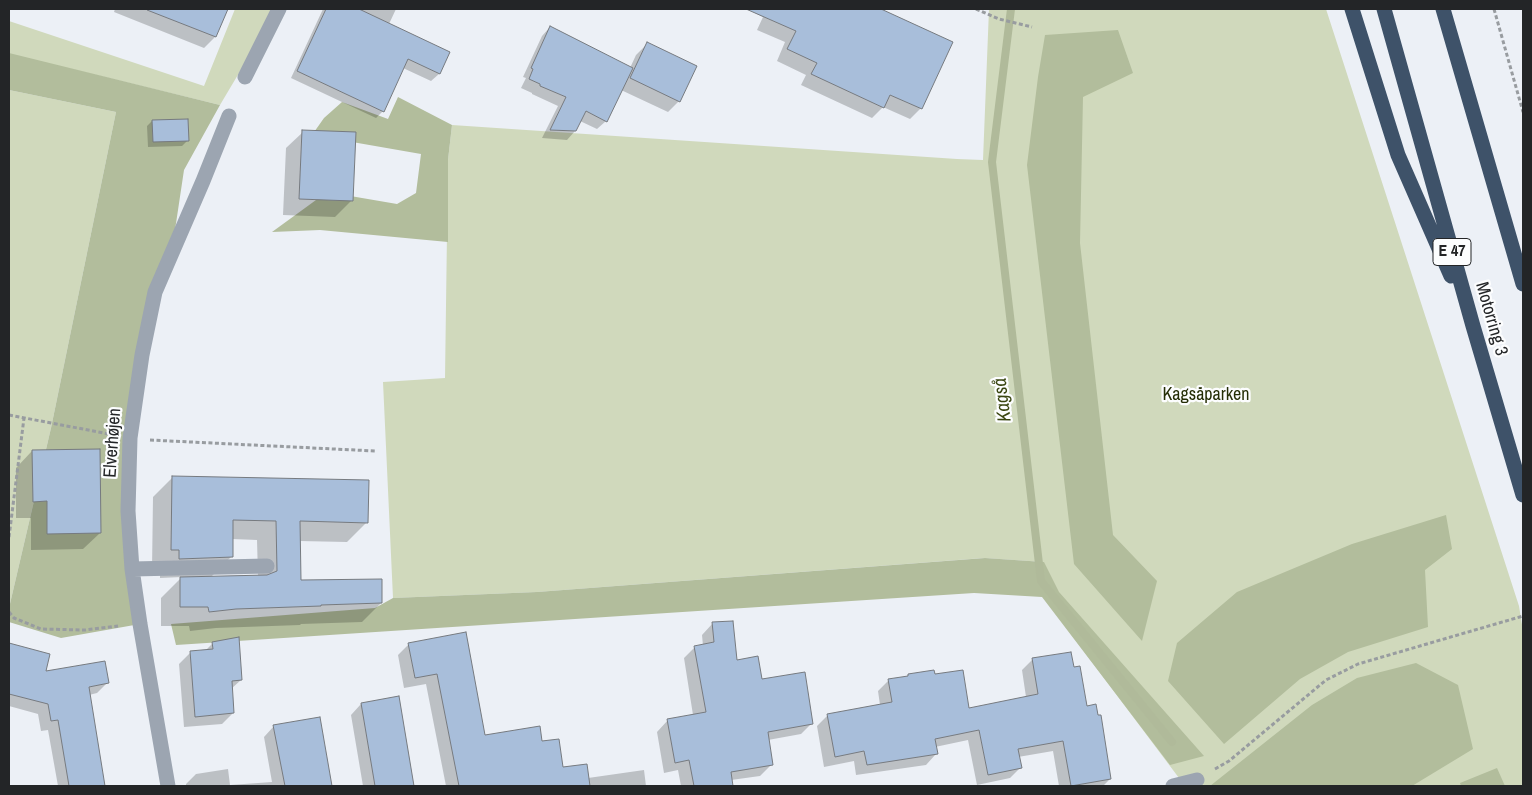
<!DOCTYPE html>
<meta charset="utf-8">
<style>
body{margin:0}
#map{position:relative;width:1532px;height:795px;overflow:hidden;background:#ecf0f6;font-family:"Archivo Narrow",sans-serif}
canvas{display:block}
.frame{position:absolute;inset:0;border:10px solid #232527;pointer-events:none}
</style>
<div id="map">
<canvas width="1532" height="795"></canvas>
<div class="frame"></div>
</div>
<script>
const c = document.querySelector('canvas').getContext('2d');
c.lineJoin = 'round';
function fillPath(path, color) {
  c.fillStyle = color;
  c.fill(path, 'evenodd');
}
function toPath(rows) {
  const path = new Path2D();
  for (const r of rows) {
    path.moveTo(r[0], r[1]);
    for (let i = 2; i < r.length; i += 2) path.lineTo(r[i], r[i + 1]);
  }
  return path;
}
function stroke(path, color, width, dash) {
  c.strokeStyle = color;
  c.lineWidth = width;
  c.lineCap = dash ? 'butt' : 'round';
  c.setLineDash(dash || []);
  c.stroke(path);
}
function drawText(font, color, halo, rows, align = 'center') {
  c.font = font + ' "Archivo Narrow",sans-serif';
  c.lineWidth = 4.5;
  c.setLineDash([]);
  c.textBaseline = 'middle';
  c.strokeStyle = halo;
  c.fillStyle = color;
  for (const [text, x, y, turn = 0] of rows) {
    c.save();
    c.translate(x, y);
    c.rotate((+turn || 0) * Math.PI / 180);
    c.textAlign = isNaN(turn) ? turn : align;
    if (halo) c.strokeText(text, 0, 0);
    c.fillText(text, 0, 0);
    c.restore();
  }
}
const green = toPath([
 [235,9,277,9,220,105,9,54,9,21,204,86],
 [989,9,1326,9,1519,606,1523,631,1523,786,1185,786,1043,597,1044,562,984,558,537,592,393,598,383,382,445,378,448,160,452,125,957,159,983,160],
 [9,90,116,112,51,428,9,608]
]);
const forest = toPath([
 [1118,30,1133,73,1083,97,1080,243,1113,535,1157,581,1142,641,1074,564,1027,165,1038,77,1045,35],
 [9,53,220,105,184,170,172,250,153,301,128,499,140,624,61,638,9,622,9,608,51,428,116,112,9,90],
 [398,97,452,125,448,160,448,242,320,230,272,232,327,192,397,204,416,193,421,154,312,135,324,118,342,102,388,119],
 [1446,515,1452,549,1425,570,1428,627,1348,652,1300,679,1224,744,1168,681,1177,643,1237,592,1352,544],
 [985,558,1044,562,1059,592,1204,756,1170,765,1042,597,974,593,176,645,171,624,375,608,393,598,537,592],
 [1416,663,1458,685,1473,749,1412,786,1210,786,1312,705,1357,678],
 [1497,768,1505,786,1461,786,1460,783]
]);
const shadow = toPath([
 [115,9,227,9,215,37,204,48,114,12],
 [323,9,396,9,389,24,448,53,439,74,431,81,403,68,383,111,376,118,291,78],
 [753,9,878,9,951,42,921,108,910,119,883,107,872,118,801,85,806,75,777,61,785,42,757,30,763,17,751,11],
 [550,27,630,68,636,55,647,44,679,101,668,112,621,90,606,121,597,129,580,121,575,131,567,140,542,138,558,106,532,94,532,93,521,88,526,78,523,77,542,36],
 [152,121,188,140,182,146,148,147,147,126],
 [303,132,352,200,335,217,283,215,286,148],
 [32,451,100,533,83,549,31,550,31,518,16,518,16,468],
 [173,477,367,522,347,542,299,541,300,582,381,603,362,622,301,624,300,625,216,628,190,631,189,626,161,626,161,598,182,577,160,578,160,569,152,569,153,497],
 [232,539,257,540,258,577,210,578,231,557],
 [713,623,736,661,812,723,801,734,768,740,772,764,760,776,731,780,732,786,681,786,678,770,664,773,657,732,668,720,693,715,684,658,695,647,703,646,702,635],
 [465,634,484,736,541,743,562,768,588,778,644,770,646,786,446,786,426,684,404,688,398,655,409,644],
 [213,643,241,680,231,689,233,713,222,724,184,727,179,664,191,652,205,651],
 [9,645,48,655,44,673,107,683,97,693,89,695,104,786,58,786,48,730,41,731,38,714,9,706],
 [1032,660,1073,668,1110,779,1103,786,1059,786,1053,751,1018,757,1021,767,1010,778,977,785,968,740,935,747,936,754,926,765,856,775,854,761,824,767,817,726,827,716,880,705,878,691,889,680,906,678,908,675,934,675,968,709,1026,697,1022,670],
 [398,698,413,786,363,786,351,715,361,704],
 [319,718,331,786,186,786,186,784,196,774,228,769,230,785,272,782,264,737,274,726]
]);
const stream = toPath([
 [1011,9,992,162,1041,581,1172,742]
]);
const building = toPath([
 [147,9,228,9,216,37,147,10,147,9],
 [326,9,359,9,450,52,440,74,408,59,384,112,297,71,326,9],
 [746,9,881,9,953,42,922,109,890,95,884,108,811,74,817,63,787,49,796,31,746,9],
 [550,26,633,68,607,122,586,111,576,131,550,130,566,97,540,86,540,84,529,79,533,69,531,68,550,26],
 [647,42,697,66,680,102,630,78,647,42],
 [188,119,189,141,153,142,152,120,188,119],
 [302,130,356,132,353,201,299,199,302,130],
 [100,449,101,533,47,534,47,501,33,502,32,450,100,449],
 [172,476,369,480,368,523,300,521,301,580,382,579,382,603,321,605,321,606,236,609,209,612,208,607,180,607,180,577,267,575,277,571,276,521,233,520,233,557,179,559,179,550,171,550,172,476],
 [733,621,737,660,758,656,762,679,805,672,813,724,768,732,773,765,731,772,733,786,694,786,689,760,675,763,667,719,706,712,694,646,714,642,712,622,733,621],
 [466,632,485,735,540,726,542,741,559,739,563,767,587,764,590,786,459,786,437,674,415,678,408,643,466,632],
 [239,637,242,680,232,681,234,713,195,717,190,651,213,649,212,642,239,637],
 [9,643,50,654,46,671,105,661,109,683,89,687,105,786,69,786,58,720,51,721,48,704,9,694,9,643],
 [1071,652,1074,667,1080,666,1087,706,1096,704,1098,715,1101,715,1111,779,1071,786,1063,741,1018,749,1022,768,988,775,979,730,935,739,938,754,867,765,864,751,835,757,827,714,892,702,888,679,908,676,908,674,934,670,935,674,963,670,969,708,1038,694,1032,658,1071,652],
 [399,696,414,786,375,786,361,703,399,696],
 [320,717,332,786,285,786,273,725,320,717]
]);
const path = toPath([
 [976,9,999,19,1032,27],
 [1494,9,1523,112],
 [9,415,109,434],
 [150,440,375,451],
 [9,537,24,418],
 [9,612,14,618,41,629,85,630,118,626],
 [1215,769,1229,761,1326,680,1358,664,1523,616]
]);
const minor = toPath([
 [245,77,279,9],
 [132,569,267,566],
 [168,786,140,624,132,569,128,511,130,438,142,355,155,292,203,181,229,116],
 [1173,786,1197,780]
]);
const highway = toPath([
 [1352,9,1398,155,1451,276],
 [1384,9,1473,326,1523,495],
 [1443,9,1523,284]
]);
const shields = [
 [1452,252,38]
];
const shieldNames = [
 ["E 47",1452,252]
];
const streetNames = [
 ["Motorring 3",1491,319,74],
 ["Elverhøjen",113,443,-86]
];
const parkNames = [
 ["Kagsåparken",1206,395]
];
const waterNames = [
 ["Kagså",1003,400,-97]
];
fillPath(green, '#d0d9bc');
fillPath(forest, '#b2bd9c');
fillPath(shadow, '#0003');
stroke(stream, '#b0ba9a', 8);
fillPath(building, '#a8beda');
stroke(building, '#767a7f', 1);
stroke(path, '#989ca0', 3, [4, 2.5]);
stroke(minor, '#9ca5b1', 15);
stroke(highway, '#3e5269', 15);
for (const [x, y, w] of shields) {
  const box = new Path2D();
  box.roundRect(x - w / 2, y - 13.5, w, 27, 4);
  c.fillStyle = '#fcfdfe';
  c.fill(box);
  stroke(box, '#232527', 1);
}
drawText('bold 16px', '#232527', null, shieldNames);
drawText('18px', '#232527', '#fcfdfe', streetNames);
drawText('18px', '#252e06', '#fcfdfe', parkNames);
drawText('italic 19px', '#394510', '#fcfdfe', waterNames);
</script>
